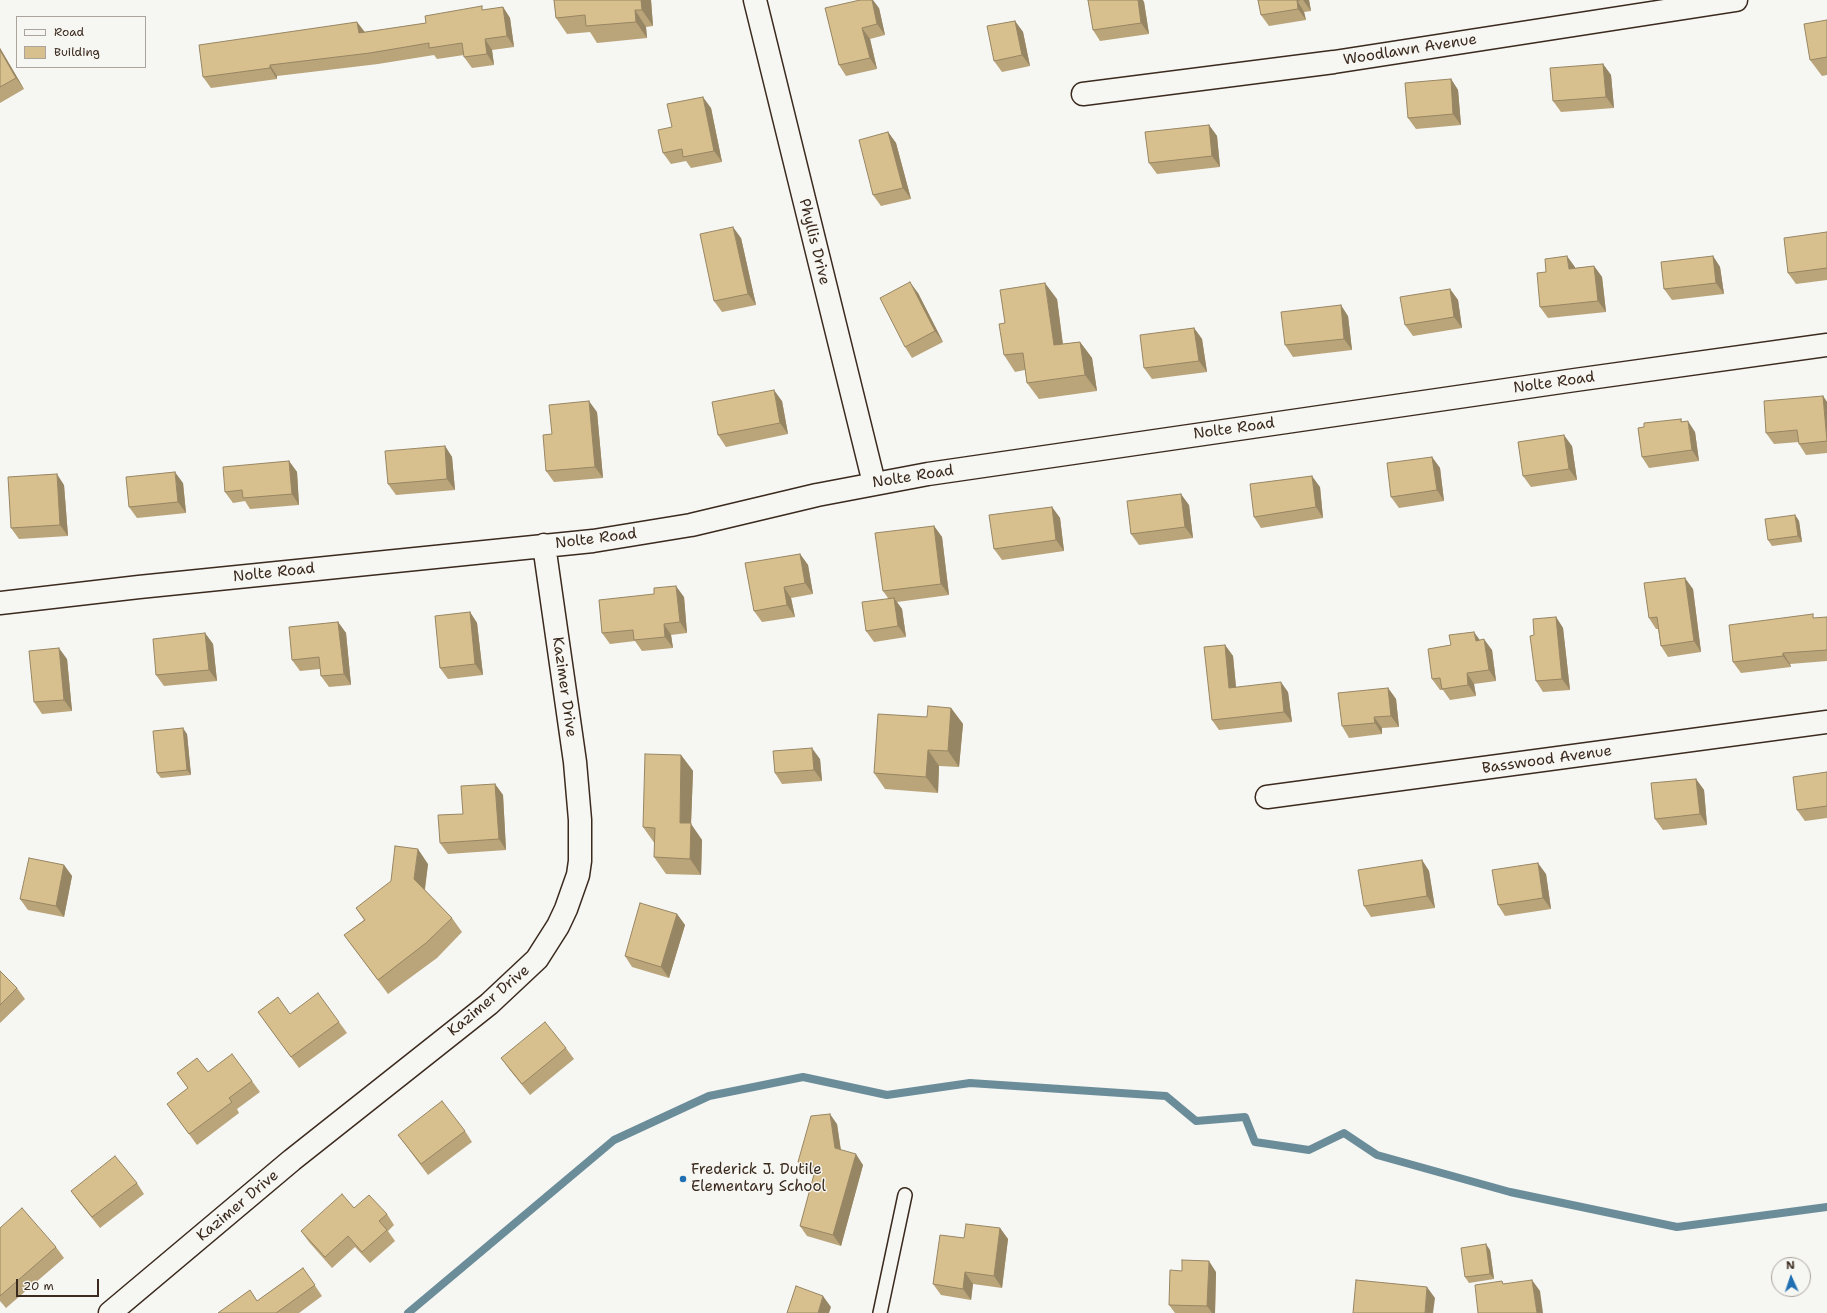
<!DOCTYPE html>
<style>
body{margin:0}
#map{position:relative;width:1827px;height:1313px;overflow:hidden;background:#f6f6f2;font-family:"Shantell Sans",sans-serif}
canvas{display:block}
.legend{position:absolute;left:16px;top:16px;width:130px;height:52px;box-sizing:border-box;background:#f6f6f2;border:1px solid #aba49d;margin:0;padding:5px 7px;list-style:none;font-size:12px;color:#3b2a1e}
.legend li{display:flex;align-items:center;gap:8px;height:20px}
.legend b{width:20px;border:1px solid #aba49d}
.north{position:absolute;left:1771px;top:1257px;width:40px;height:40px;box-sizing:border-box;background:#f6f6f2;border:1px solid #aba49d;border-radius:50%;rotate:357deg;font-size:11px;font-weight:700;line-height:16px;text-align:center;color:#3b2a1e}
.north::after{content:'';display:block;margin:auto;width:14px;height:18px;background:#1f6fb2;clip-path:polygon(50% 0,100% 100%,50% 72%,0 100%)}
.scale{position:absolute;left:16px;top:1279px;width:83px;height:18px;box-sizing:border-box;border:2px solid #3b2a1e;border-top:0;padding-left:5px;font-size:12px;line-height:14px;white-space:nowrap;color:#3b2a1e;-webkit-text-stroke:3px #f6f6f2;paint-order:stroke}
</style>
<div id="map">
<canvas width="1827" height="1313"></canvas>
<ul class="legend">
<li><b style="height:5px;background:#f6f6f2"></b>Road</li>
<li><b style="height:11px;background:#d8bf8e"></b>Building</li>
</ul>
<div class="north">N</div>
<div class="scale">20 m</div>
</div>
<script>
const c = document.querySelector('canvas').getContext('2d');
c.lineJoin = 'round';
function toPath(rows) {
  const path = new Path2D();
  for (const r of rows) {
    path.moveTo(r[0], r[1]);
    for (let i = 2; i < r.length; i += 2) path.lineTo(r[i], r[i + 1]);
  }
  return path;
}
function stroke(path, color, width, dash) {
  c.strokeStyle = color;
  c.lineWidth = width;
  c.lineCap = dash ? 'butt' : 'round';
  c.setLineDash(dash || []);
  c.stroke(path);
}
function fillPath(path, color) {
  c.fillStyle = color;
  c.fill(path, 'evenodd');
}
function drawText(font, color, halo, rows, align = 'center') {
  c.font = font + ' "Shantell Sans",sans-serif';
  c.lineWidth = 3;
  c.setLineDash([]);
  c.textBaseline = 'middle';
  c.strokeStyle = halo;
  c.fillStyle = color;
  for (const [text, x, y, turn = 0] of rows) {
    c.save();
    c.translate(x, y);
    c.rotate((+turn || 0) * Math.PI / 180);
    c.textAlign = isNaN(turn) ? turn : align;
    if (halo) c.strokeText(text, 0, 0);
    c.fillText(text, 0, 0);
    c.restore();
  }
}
const stream = toPath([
 [408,1313,614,1140,709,1096,803,1077,887,1095,970,1083,1166,1096,1196,1121,1245,1117,1255,1142,1309,1150,1344,1133,1377,1155,1510,1192,1677,1227,1827,1207]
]);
const lane = toPath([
 [880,1313,905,1195]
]);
const street = toPath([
 [755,0,874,483],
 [1083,94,1334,62,1736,0],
 [0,603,139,587,593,541,691,525,817,495,928,474,1575,380,1827,345],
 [1267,797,1827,722],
 [110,1313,292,1160,489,1004,537,959,558,926,566,909,578,875,580,861,580,820,575,762,544,545]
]);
const wall = toPath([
 [554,0,651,0,653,26,646,27,647,38,597,43,590,32,567,34,556,18],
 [1258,0,1309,0,1311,11,1304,12,1306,20,1269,26,1261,15],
 [1144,2,1149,34,1100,41,1093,30],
 [503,7,510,18,514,47,492,50,494,65,472,68,464,57,464,55,437,59,434,55,378,64,277,76,277,79,211,88,203,77,357,22,365,32,426,23,484,10],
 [825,8,879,8,885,35,870,39,877,69,846,76,839,65],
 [1827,20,1827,75,1822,76,1810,60],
 [1015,21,1023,32,1030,66,1002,72,994,61],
 [0,48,24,89,0,103],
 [1603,64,1611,75,1614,108,1561,112,1553,101],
 [1451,79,1458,90,1461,125,1416,129,1408,118],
 [711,108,722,162,691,168,686,161,671,164,663,153,672,127],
 [1209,125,1217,136,1220,167,1157,174,1149,163],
 [888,132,896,143,911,199,881,206,873,195],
 [1827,232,1827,280,1796,284,1788,273],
 [741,238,756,305,722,312,714,301],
 [1713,256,1720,267,1724,294,1672,300,1664,289],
 [1594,266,1602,277,1606,312,1548,318,1540,307,1546,272,1575,267,1575,268],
 [1450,289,1458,300,1462,328,1413,336,1405,325],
 [918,293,943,342,912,358,905,347],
 [1057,299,1063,344,1080,342,1092,358,1097,391,1039,399,1027,383,1025,370,1015,372,1004,355,1005,323],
 [1348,316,1352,350,1293,357,1285,345],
 [1194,328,1202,339,1207,372,1152,379,1144,368],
 [1823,396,1827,402,1827,453,1806,455,1799,444,1799,442,1774,444,1766,433],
 [782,401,788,434,726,447,718,435],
 [597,412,603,478,554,482,546,471,552,434],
 [1681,419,1682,422,1695,432,1699,461,1649,468,1642,457,1644,427],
 [445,446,452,457,455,490,396,495,388,484],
 [1572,446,1577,480,1531,487,1523,476],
 [1432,457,1440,468,1444,501,1399,508,1391,497],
 [289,461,297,472,299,505,250,509,245,501,233,503,225,492],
 [183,483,186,513,137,518,129,507],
 [64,485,68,536,19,539,11,528],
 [1320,487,1323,518,1261,528,1254,517],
 [1189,505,1193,538,1139,545,1131,534],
 [1052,507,1060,518,1064,551,1002,560,994,549],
 [1795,515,1799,521,1802,542,1772,546,1768,540],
 [934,526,942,537,949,595,897,602,902,609,906,637,874,642,866,631,888,598,883,591],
 [800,554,808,565,813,594,791,598,795,617,762,622,754,611],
 [1693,589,1701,652,1668,657,1661,646,1658,629,1656,629,1649,618],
 [684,597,687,633,671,635,673,648,642,651,635,641,610,644,602,633],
 [470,612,477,623,483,675,448,679,440,668],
 [1556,617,1563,628,1570,690,1543,692,1536,681,1534,635],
 [1827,617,1827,661,1790,664,1791,667,1741,673,1733,662,1816,618],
 [338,622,346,633,351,685,329,687,321,676,320,669,300,671,292,660],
 [205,633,213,644,217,681,164,686,156,675],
 [1480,640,1492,650,1496,681,1474,684,1476,696,1450,700,1443,690,1440,690,1432,679,1451,645],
 [1225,645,1233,656,1236,687,1288,692,1292,722,1219,730,1212,720],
 [67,659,72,711,42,714,34,702],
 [1388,688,1396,699,1399,727,1382,728,1382,734,1349,738,1342,726],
 [951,708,963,724,959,767,939,766,938,793,885,789,874,773,927,717],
 [187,734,191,775,161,778,157,773],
 [681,755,693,771,691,824,702,840,701,875,666,874,654,857,655,844,643,827],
 [820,759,822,781,782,784,775,773],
 [1827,772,1827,818,1805,821,1797,810],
 [1696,779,1704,790,1707,825,1663,830,1655,819],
 [495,784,503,795,506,850,448,854,440,843],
 [1422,860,1429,871,1435,908,1371,917,1364,906],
 [428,864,425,890,452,918,462,932,437,958,388,994,344,935,364,920,356,908],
 [64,865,72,876,64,917,28,910,20,899],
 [1546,874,1551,909,1505,916,1498,905],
 [677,914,685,925,669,978,632,967,625,956],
 [0,971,17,988,25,999,0,1023],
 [258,1012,339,1022,347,1033,299,1068],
 [566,1048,574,1059,530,1095,509,1069,501,1058],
 [208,1072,252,1081,260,1092,237,1109,239,1113,197,1145,167,1104,188,1088,177,1073],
 [837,1124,841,1150,863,1165,841,1246,807,1236,800,1226,814,1175,805,1173,798,1162],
 [465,1131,472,1142,428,1175,398,1135],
 [137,1183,144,1194,100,1228,79,1202,71,1191],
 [354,1208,387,1214,394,1225,388,1231,395,1241,370,1263,355,1247,332,1268,309,1242,301,1231],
 [0,1228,56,1247,64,1258,6,1308,0,1301],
 [1000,1228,1008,1239,1002,1288,973,1284,971,1300,941,1295,933,1284,964,1238],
 [1490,1250,1494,1279,1469,1283,1465,1277],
 [303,1268,322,1296,299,1313,218,1313,257,1301],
 [1216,1272,1215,1313,1175,1313,1169,1305]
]);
const shadedWall = toPath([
 [641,0,651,0,653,26,642,10],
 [872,0,873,0,879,8,885,35,877,24],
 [1138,0,1143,0,1144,2,1149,34,1141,23],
 [1297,0,1304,12,1306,20,1298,9],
 [1303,0,1309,0,1311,11],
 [503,7,510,18,514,47,507,36],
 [635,10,646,27,647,38,636,22],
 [1015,21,1023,32,1030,66,1022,55],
 [357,22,365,33,359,33],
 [862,28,870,39,877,69,870,58],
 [485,39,492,50,494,65,487,54],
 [0,48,24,89,16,78,0,50],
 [1603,64,1611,75,1614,108,1606,97],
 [270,65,277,76,277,79,270,68],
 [1451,79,1458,90,1461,125,1453,114],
 [703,97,711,108,722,162,714,151],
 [1209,125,1217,136,1220,167,1212,156],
 [888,132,896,143,911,199,903,188],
 [733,227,741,238,756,305,748,294],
 [1567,256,1575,267,1576,280,1569,269],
 [1713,256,1720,267,1724,294,1716,283],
 [1594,266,1602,277,1606,312,1598,301],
 [910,282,918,293,943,342,935,331],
 [1045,283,1057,299,1065,362,1054,345],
 [1450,289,1458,300,1462,328,1454,317],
 [1341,305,1348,316,1352,350,1344,339],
 [1194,328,1202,339,1207,372,1199,361],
 [1080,342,1092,358,1097,391,1085,375],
 [774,390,782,401,788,434,780,423],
 [1823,396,1827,402,1827,439],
 [589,401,597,412,603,478,595,467],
 [1688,421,1695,432,1699,461,1692,450],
 [1564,435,1572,446,1577,480,1569,469],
 [445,446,452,457,455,490,447,479],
 [1432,457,1440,468,1444,501,1437,490],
 [289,461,297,472,299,505,292,494],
 [175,472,183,483,186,513,178,502],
 [57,474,64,485,68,536,60,525],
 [1312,476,1320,487,1323,518,1316,507],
 [1181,494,1189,505,1193,538,1185,527],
 [1052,507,1060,518,1064,551,1056,540],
 [1795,515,1799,521,1802,542,1798,536],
 [934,526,942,537,949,595,941,584],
 [800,554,808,565,813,594,805,583],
 [1685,578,1693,589,1701,652,1694,641],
 [676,586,684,597,687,633,680,622],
 [784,587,791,598,795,617,787,605],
 [894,598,902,609,906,637,898,626],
 [470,612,477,623,483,675,475,664],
 [1556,617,1563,628,1570,690,1562,679],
 [338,622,346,633,351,685,344,674],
 [664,624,671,635,673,648,665,637],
 [1474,632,1482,643,1476,641],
 [205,633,213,644,217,681,209,670],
 [1484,639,1492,650,1496,681,1489,670],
 [1225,645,1233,656,1237,698,1229,688],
 [59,648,67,659,72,711,64,700],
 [1783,653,1790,664,1791,667,1783,656],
 [1467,673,1474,684,1476,696,1468,685],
 [1281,682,1288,692,1292,722,1284,712],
 [1388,688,1396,699,1399,727,1391,716],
 [951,708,963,724,959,767,948,751],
 [1374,717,1382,728,1382,734,1375,723],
 [183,728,187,734,191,775,187,770],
 [812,748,820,759,822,781,814,770],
 [928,750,939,766,938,793,926,777],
 [681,755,693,771,691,824,702,840,701,875,690,859,680,823],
 [1696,779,1704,790,1707,825,1700,814],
 [495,784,503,795,506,850,499,839],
 [418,849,428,864,424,894,414,879],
 [1422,860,1429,871,1435,908,1427,896],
 [1538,863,1546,874,1551,909,1543,898],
 [64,865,72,876,64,917,56,906],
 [677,914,685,925,669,978,661,967],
 [830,1114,837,1124,842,1159,835,1148],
 [856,1154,863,1165,841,1246,833,1235],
 [1000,1228,1008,1239,1002,1288,994,1276],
 [1486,1244,1490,1250,1494,1279,1490,1274],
 [1209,1261,1216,1272,1215,1313,1212,1313,1207,1306],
 [965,1272,973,1284,971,1300,963,1289],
 [1532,1280,1540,1291,1543,1313,1537,1313],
 [1427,1287,1435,1298,1433,1313,1425,1313],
 [823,1296,831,1307,829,1313,818,1313]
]);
const building = toPath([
 [554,0,641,0,642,10,635,10,636,22,586,26,585,15,556,18,554,0],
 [860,0,872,0,877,24,862,28,870,58,839,65,825,8,860,0],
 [1088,0,1138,0,1141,23,1093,30,1088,0],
 [1258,0,1300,0,1297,0,1298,9,1261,15,1258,0],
 [482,6,482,10,503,7,507,36,485,39,487,54,464,57,462,43,429,48,429,43,370,53,270,65,270,68,203,77,199,45,357,22,359,33,426,23,425,16,482,6],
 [1827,20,1827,57,1810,60,1804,24,1827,20],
 [1015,21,1022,55,994,61,987,26,1015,21],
 [0,50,16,78,0,87,0,50],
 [1603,64,1606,97,1553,101,1550,68,1603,64],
 [1451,79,1453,114,1408,118,1405,83,1451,79],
 [703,97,714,151,683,157,682,149,663,153,658,130,672,127,667,104,703,97],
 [1209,125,1212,156,1149,163,1145,132,1209,125],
 [888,132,903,188,873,195,859,140,888,132],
 [733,227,748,294,714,301,700,234,733,227],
 [1827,232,1827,268,1788,273,1784,238,1827,232],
 [1567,256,1569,269,1594,266,1598,301,1540,307,1537,273,1546,272,1545,259,1567,256],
 [1713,256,1716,283,1664,289,1661,262,1713,256],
 [910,282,935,331,905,347,880,298,910,282],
 [1045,283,1054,345,1080,342,1085,375,1027,383,1023,353,1004,355,999,324,1005,323,1000,290,1045,283],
 [1450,289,1454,317,1405,325,1400,297,1450,289],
 [1341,305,1344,339,1285,345,1281,312,1341,305],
 [1194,328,1199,361,1144,368,1140,335,1194,328],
 [774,390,780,423,718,435,712,402,774,390],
 [1823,396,1827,441,1799,444,1797,430,1766,433,1764,401,1823,396],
 [589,401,595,467,546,471,543,435,552,434,549,405,589,401],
 [1681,419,1681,422,1688,421,1692,450,1642,457,1638,428,1644,427,1644,423,1681,419],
 [1564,435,1569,469,1523,476,1518,442,1564,435],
 [445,446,447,479,388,484,385,451,445,446],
 [1432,457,1437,490,1391,497,1387,463,1432,457],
 [289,461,292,494,243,498,242,490,225,492,223,467,289,461],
 [175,472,178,502,129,507,126,477,175,472],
 [57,474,60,525,11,528,8,477,57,474],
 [1312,476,1316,507,1254,517,1250,484,1312,476],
 [1181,494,1185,527,1131,534,1127,501,1181,494],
 [1052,507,1056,540,994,549,989,515,1052,507],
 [1795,515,1798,536,1768,540,1765,519,1795,515],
 [934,526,941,584,883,591,875,533,934,526],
 [800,554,805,583,784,587,787,605,754,611,745,563,800,554],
 [1685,578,1694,641,1661,646,1657,617,1649,618,1644,583,1685,578],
 [676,586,680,622,664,624,665,637,634,640,633,630,602,633,599,600,654,594,654,588,676,586],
 [894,598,898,626,866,631,862,602,894,598],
 [470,612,475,664,440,668,435,616,470,612],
 [1813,614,1813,618,1827,617,1827,650,1783,653,1783,656,1733,662,1729,625,1813,614],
 [1556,617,1562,679,1536,681,1530,636,1534,635,1533,619,1556,617],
 [338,622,344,674,321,676,319,657,292,660,289,627,338,622],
 [1474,632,1476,641,1484,639,1489,670,1467,673,1468,685,1442,689,1440,678,1432,679,1428,649,1451,645,1449,635,1474,632],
 [205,633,209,670,156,675,153,639,205,633],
 [1225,645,1229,688,1281,682,1284,712,1212,720,1204,647,1225,645],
 [59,648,64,700,34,702,29,651,59,648],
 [1388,688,1391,716,1374,717,1375,723,1342,726,1338,693,1388,688],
 [928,706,951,708,948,751,928,750,926,777,874,773,878,714,927,717,928,706],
 [183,728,187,770,157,773,153,731,183,728],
 [812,748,814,770,775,773,773,751,812,748],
 [645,754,681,755,680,823,691,823,690,859,654,857,655,828,643,827,645,754],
 [1827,772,1827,806,1797,810,1793,777,1827,772],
 [1696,779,1700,814,1655,819,1651,783,1696,779],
 [495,784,499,839,440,843,438,815,463,814,461,786,495,784],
 [395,846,418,849,414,879,452,918,426,943,378,980,344,935,365,920,356,908,391,881,395,846],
 [29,858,64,865,56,906,20,899,29,858],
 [1422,860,1427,896,1364,906,1358,870,1422,860],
 [1538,863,1543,898,1498,905,1492,870,1538,863],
 [640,903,677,914,661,967,625,956,640,903],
 [0,971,17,988,0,1005,0,971],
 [318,993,339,1022,291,1057,258,1012,278,997,290,1014,318,993],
 [545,1022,566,1048,522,1084,501,1058,545,1022],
 [232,1054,252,1081,229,1098,232,1102,189,1134,167,1104,188,1088,177,1073,197,1058,208,1072,232,1054],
 [442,1101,465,1131,421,1164,398,1135,442,1101],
 [830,1114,835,1148,856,1154,833,1235,800,1226,816,1167,798,1162,811,1116,830,1114],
 [115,1156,137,1183,92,1217,71,1191,115,1156],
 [342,1194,354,1208,369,1195,387,1214,379,1221,387,1230,362,1252,348,1236,325,1257,301,1231,342,1194],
 [22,1208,56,1247,0,1296,0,1228,22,1208],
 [966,1224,1000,1228,994,1276,965,1272,963,1289,933,1284,940,1235,964,1238,966,1224],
 [1486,1244,1490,1274,1465,1277,1461,1248,1486,1244],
 [1182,1260,1209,1261,1207,1306,1169,1305,1170,1270,1182,1271,1182,1260],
 [303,1268,315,1285,276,1313,218,1313,250,1290,257,1301,303,1268],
 [1356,1280,1427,1287,1425,1313,1353,1313,1356,1280],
 [1532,1280,1537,1313,1478,1313,1475,1285,1502,1281,1503,1284,1532,1280],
 [796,1286,823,1296,818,1313,787,1313,796,1286]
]);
const markers = [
 [683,1179,4,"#1f6fb2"]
];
const streetNames = [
 ["Woodlawn Avenue",1410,50,-9],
 ["Phyllis Drive",814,242,76],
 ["Nolte Road",1554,383,-8],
 ["Nolte Road",1234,429,-8],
 ["Nolte Road",913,477,-9],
 ["Nolte Road",596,539,-7],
 ["Nolte Road",274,573,-6],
 ["Kazimer Drive",564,687,82],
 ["Basswood Avenue",1547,760,-8],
 ["Kazimer Drive",489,1001,-40],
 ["Kazimer Drive",238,1206,-40]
];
const poiNames = [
 ["Frederick J. Dutile",691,1170],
 ["Elementary School",691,1187]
];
stroke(stream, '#6b8d9a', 8);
stroke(lane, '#3b2a1e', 16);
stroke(street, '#3b2a1e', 25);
stroke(lane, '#f6f6f2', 13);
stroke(street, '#f6f6f2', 22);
fillPath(wall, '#baa47a');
fillPath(shadedWall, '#978663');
fillPath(building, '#d8bf8e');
stroke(building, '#978663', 1);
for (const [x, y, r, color] of markers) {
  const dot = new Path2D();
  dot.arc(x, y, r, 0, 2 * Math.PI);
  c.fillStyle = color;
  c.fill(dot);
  stroke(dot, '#f6f6f2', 1.5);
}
drawText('15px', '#3b2a1e', '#f6f6f2', streetNames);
drawText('15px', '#3b2a1e', '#f6f6f2', poiNames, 'left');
</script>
